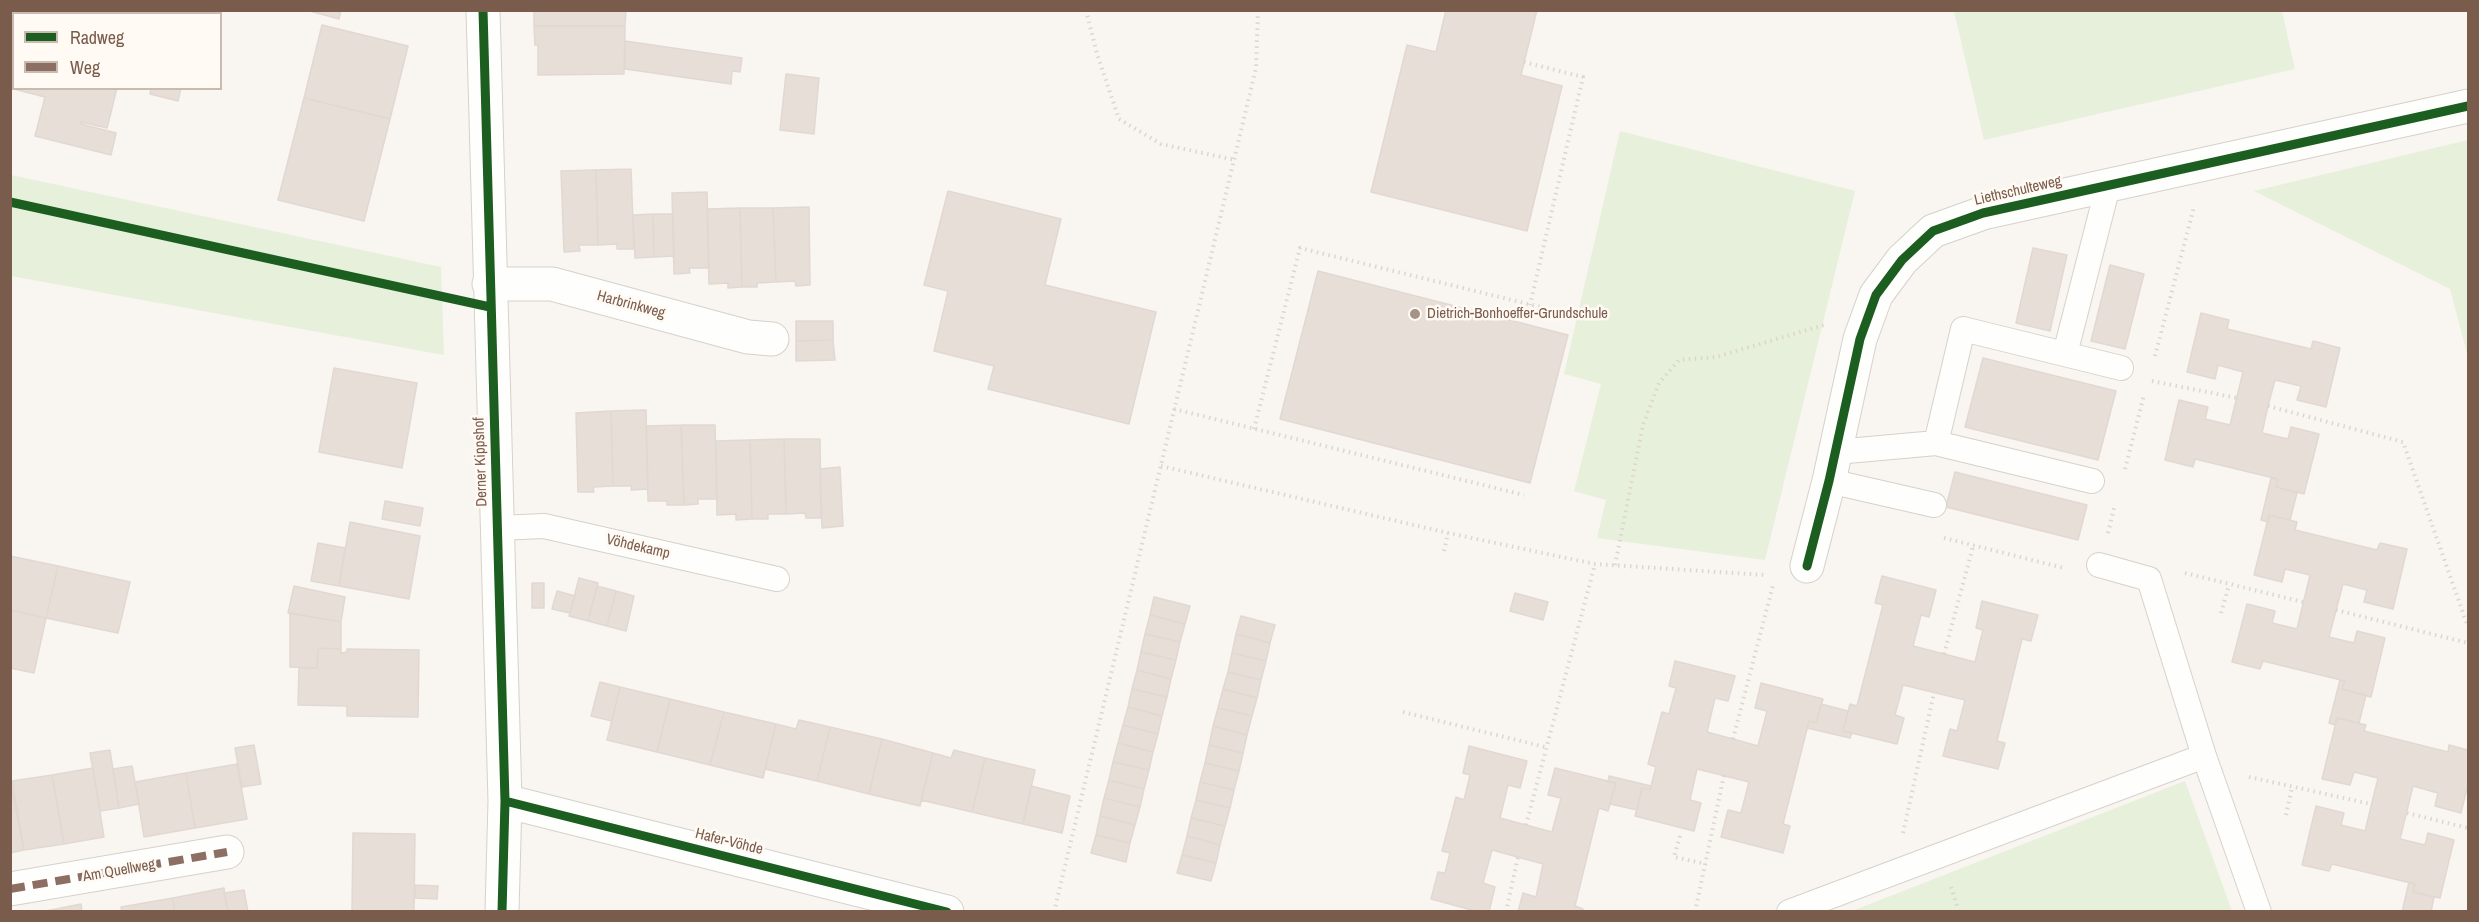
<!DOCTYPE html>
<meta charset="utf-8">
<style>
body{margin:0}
#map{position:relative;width:2479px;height:922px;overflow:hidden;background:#f9f5f0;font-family:"Archivo Narrow",sans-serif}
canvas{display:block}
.frame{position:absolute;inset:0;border:12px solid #7a5c4d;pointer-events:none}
.legend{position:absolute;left:12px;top:12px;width:210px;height:78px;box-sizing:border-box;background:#fffaf3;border:2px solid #cabbb1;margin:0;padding:8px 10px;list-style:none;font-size:18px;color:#7a5c4d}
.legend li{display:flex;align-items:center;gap:12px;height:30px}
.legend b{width:30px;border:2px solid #cabbb1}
</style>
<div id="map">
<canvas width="2479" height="922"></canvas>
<div class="frame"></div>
<ul class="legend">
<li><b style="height:8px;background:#1b5e20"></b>Radweg</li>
<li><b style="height:8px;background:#8d6e63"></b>Weg</li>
</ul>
</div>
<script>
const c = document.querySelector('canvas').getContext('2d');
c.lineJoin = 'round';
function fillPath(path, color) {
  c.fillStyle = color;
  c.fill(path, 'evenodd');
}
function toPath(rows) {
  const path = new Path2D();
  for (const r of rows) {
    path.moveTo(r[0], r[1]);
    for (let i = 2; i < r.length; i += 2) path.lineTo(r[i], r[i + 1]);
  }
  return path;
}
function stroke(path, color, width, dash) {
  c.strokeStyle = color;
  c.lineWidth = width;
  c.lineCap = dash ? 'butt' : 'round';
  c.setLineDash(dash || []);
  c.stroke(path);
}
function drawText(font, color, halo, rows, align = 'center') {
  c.font = font + ' "Archivo Narrow",sans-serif';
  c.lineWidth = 5;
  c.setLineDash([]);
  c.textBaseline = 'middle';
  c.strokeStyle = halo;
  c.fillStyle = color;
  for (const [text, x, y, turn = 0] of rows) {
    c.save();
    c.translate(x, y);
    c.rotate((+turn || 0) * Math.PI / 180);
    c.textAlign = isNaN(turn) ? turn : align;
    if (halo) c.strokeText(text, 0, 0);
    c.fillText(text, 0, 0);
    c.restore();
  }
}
const green = toPath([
 [1954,11,2282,11,2295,69,1984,140],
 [1620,131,1855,191,1765,560,1597,538,1606,500,1574,491,1601,384,1564,374],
 [2468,140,2468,357,2450,289,2254,191],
 [11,175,441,267,444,355,11,276],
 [2185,781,2232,911,1852,911]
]);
const building = toPath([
 [306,10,341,10,339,19,306,10],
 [534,10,626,10,625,26,534,26,534,10],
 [1446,10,1537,10,1521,75,1562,86,1527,231,1371,192,1407,45,1436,52,1446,10],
 [10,25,14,26,14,88,117,88,107,128,81,122,81,124,116,133,111,155,35,136,45,97,10,88,10,25],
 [322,25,408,46,390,119,304,98,322,25],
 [534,26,625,26,624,74,538,75,538,45,535,45,534,26],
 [625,41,742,58,740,72,732,71,731,84,625,69,625,41],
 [786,74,819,78,814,134,780,130,786,74],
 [151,88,181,88,178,101,150,94,151,88],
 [304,98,390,119,364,221,278,200,304,98],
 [631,169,634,249,617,249,617,244,598,245,596,170,631,169],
 [596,170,598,245,579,245,580,251,564,252,561,171,596,170],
 [948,191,1061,219,1045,285,1156,312,1129,424,988,389,994,366,934,351,948,291,924,285,948,191],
 [707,192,709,268,689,268,690,273,674,274,672,193,707,192],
 [809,207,810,285,796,286,795,281,776,282,773,208,809,207],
 [740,208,773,208,776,282,757,283,757,287,742,287,740,208],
 [740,208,742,287,728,288,728,283,709,284,707,209,740,208],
 [653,214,673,214,674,256,654,257,653,214],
 [653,214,654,257,635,258,633,215,653,214],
 [2033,248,2067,255,2050,331,2016,323,2033,248],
 [2110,265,2144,274,2125,349,2091,341,2110,265],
 [1318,271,1568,335,1530,483,1280,419,1318,271],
 [2201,313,2229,320,2227,329,2311,349,2313,341,2340,348,2326,407,2297,400,2301,386,2275,380,2268,406,2262,433,2288,439,2291,427,2319,434,2304,494,2276,487,2278,479,2195,459,2193,467,2165,460,2179,400,2208,407,2205,419,2230,425,2243,372,2218,365,2215,379,2187,372,2201,313],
 [796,321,833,321,833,340,796,341,796,321],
 [833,340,835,360,796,361,796,341,833,340],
 [1983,358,2116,391,2098,460,1965,427,1983,358],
 [334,368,417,383,402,468,319,452,334,368],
 [646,410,648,489,631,490,632,486,613,486,611,411,646,410],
 [611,411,613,486,593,487,594,492,578,492,576,413,611,411],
 [681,425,684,505,667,505,667,501,648,501,646,426,681,425],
 [681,425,715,425,717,499,698,499,698,504,684,505,681,425],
 [784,439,820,439,821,518,806,518,805,513,786,514,784,439],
 [784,439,786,514,768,514,768,519,752,519,750,440,784,439],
 [750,440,752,519,736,520,736,514,717,515,716,441,750,440],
 [840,467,843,526,822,528,820,469,840,467],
 [1955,472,2087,505,2078,540,1946,507,1955,472],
 [2271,478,2278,479,2276,487,2297,493,2290,520,2269,515,2268,522,2261,520,2271,478],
 [385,501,423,508,420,526,382,519,385,501],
 [2269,515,2297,522,2295,530,2377,550,2380,543,2407,549,2393,609,2364,602,2367,590,2343,584,2329,637,2354,643,2357,631,2385,638,2371,697,2342,689,2345,681,2263,661,2260,669,2232,662,2247,604,2275,611,2272,623,2297,629,2310,575,2285,569,2282,582,2254,575,2269,515],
 [350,522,420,536,409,599,339,586,350,522],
 [318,543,345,548,339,586,311,581,318,543],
 [10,556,58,566,46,618,10,610,10,556],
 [58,566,130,582,118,633,46,618,58,566],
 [1882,576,1936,590,1929,617,1921,615,1913,646,1975,662,1983,630,1976,628,1982,601,2038,615,2031,641,2022,639,1997,741,2005,743,1998,769,1943,756,1950,729,1957,731,1965,700,1903,685,1895,715,1904,718,1897,744,1843,731,1850,704,1857,706,1883,605,1875,603,1882,576],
 [579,578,598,583,588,621,569,616,579,578],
 [532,583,544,583,544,608,532,608,532,583],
 [294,586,345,597,341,622,288,613,294,586],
 [597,586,616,591,607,626,588,621,597,586],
 [557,591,575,596,570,613,552,609,557,591],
 [616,591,634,596,626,631,607,626,616,591],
 [1515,593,1548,602,1543,620,1510,611,1515,593],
 [1154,597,1190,606,1185,624,1150,615,1154,597],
 [10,610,46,618,34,673,10,668,10,610],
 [290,613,341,622,341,649,318,648,317,668,290,667,290,613],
 [1150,615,1185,624,1180,642,1145,634,1150,615],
 [1241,616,1275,625,1270,643,1236,634,1241,616],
 [1145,634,1180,642,1176,660,1141,652,1145,634],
 [1236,634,1270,643,1266,661,1232,653,1236,634],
 [318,648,341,649,341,653,347,652,347,649,419,650,418,717,347,716,347,706,298,705,299,668,317,668,318,648],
 [1141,652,1176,660,1171,679,1137,670,1141,652],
 [1232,653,1266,661,1261,680,1228,672,1232,653],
 [1675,661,1735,676,1728,701,1715,698,1707,732,1733,739,1758,746,1767,711,1755,708,1761,683,1823,699,1816,723,1809,721,1783,824,1790,826,1783,853,1721,837,1728,810,1741,813,1749,782,1697,769,1690,800,1701,803,1694,831,1635,816,1642,788,1650,790,1656,767,1648,764,1662,712,1669,714,1676,688,1669,686,1675,661],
 [1137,670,1171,679,1167,697,1132,689,1137,670],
 [1228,672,1261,680,1257,698,1223,689,1228,672],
 [2340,680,2345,681,2342,689,2366,695,2359,723,2337,718,2335,725,2329,723,2340,680],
 [600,682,620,687,612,721,591,716,600,682],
 [620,687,670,699,657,752,607,740,620,687],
 [1132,689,1167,697,1162,716,1128,707,1132,689],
 [1223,689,1257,698,1252,716,1218,708,1223,689],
 [670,699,724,712,710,765,657,752,670,699],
 [1821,704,1848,711,1843,731,1852,733,1850,738,1807,728,1809,721,1816,723,1821,704],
 [1128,707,1162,716,1158,734,1123,725,1128,707],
 [1218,708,1252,716,1247,735,1213,726,1218,708],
 [724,712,776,724,763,778,710,765,724,712],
 [2337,718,2366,725,2364,731,2448,752,2449,745,2468,750,2468,784,2461,813,2435,806,2438,793,2413,786,2400,839,2425,845,2428,833,2454,840,2440,898,2413,892,2415,884,2332,864,2329,871,2302,865,2316,806,2344,813,2341,825,2365,831,2378,778,2354,772,2350,785,2322,779,2337,718],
 [799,720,830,727,817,781,765,769,776,724,796,729,799,720],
 [1123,725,1158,734,1153,752,1118,743,1123,725],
 [1213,726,1247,735,1243,753,1209,745,1213,726],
 [830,727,882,739,869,794,817,781,830,727],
 [882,739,933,753,920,806,869,794,882,739],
 [1118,743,1153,752,1149,770,1113,762,1118,743],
 [254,745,261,784,242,787,235,748,254,745],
 [1209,745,1243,753,1239,771,1205,763,1209,745],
 [1469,746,1527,761,1520,788,1508,785,1500,818,1552,832,1561,798,1548,795,1555,768,1616,783,1608,811,1599,808,1575,906,1583,909,1582,912,1518,912,1523,893,1536,897,1543,864,1492,850,1483,883,1495,887,1489,912,1479,912,1431,899,1438,872,1445,873,1450,853,1442,851,1456,797,1464,800,1470,775,1463,773,1469,746],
 [110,750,119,808,100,811,90,753,110,750],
 [954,750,985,758,972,812,921,800,933,753,951,758,954,750],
 [985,758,1035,770,1023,824,972,812,985,758],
 [1113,762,1149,770,1144,789,1109,780,1113,762],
 [1205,763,1239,771,1234,790,1200,782,1205,763],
 [237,764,247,819,195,828,186,773,237,764],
 [132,766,139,804,119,808,113,769,132,766],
 [93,768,104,837,64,844,52,775,93,768],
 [186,773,195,828,144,837,135,782,186,773],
 [52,775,64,844,24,850,12,781,52,775],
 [1609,776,1651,786,1650,790,1642,788,1637,810,1610,804,1616,783,1608,782,1609,776],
 [1109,780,1144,789,1140,807,1104,798,1109,780],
 [10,781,24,850,10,853,10,781],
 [1200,782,1234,790,1230,808,1196,800,1200,782],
 [1031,786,1070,796,1062,833,1023,824,1031,786],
 [1104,798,1140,807,1135,825,1100,816,1104,798],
 [1196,800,1230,808,1225,826,1191,818,1196,800],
 [1100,816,1135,825,1130,843,1096,835,1100,816],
 [1191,818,1225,826,1220,845,1187,836,1191,818],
 [353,833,415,834,414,912,352,912,353,833],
 [1096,835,1130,843,1126,862,1091,853,1096,835],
 [1187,836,1220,845,1216,863,1182,855,1187,836],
 [1182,855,1216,863,1211,881,1177,873,1182,855],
 [2409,882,2415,884,2413,892,2434,897,2431,912,2402,912,2409,882],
 [415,885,438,886,437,899,415,898,415,885],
 [224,888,228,912,175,912,173,898,224,888],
 [244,890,248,912,228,912,224,893,244,890],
 [173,898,175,912,122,912,121,907,173,898],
 [81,904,82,912,41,912,81,904]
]);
const path = toPath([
 [1086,10,1097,54,1119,119,1161,144,1235,160],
 [1524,62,1583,77,1530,305],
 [2155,356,2194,207],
 [2152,381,2237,398],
 [2268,406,2403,442,2468,627],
 [1174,409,1524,495],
 [1254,429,1300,248,1573,315],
 [1161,466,1448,533,1595,564,1765,575],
 [2125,469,2144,395],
 [2108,533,2114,508],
 [1944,538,2064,568],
 [1444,551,1448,533],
 [1615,565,1643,425,1659,383,1679,360,1716,357,1824,325],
 [2185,573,2303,602],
 [2336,610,2468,643],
 [2221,613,2229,585],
 [1944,654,1973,547],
 [1403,712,1545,747],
 [1733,739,1773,585],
 [2249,777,2371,804],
 [2407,813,2468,828],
 [2286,815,2292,787],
 [1526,825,1595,564],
 [1903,833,1934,693],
 [1680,836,1674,857,1706,864],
 [1951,887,1959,912],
 [1054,912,1256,68,1258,10],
 [1506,912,1518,857],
 [1695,912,1724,775]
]);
const lane = toPath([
 [2065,354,2108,186],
 [1836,452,1936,443],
 [1829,481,1934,505],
 [2092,481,1936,443,1963,329,2121,368],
 [499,528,544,526,777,579],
 [2204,756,2259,912],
 [1789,912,2204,756,2149,579,2099,565]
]);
const street = toPath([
 [483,10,505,801,502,912],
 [489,284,552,284,748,337,772,339],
 [1807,566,1829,481,1860,339,1876,295,1902,260,1933,231,1983,213,2468,106],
 [505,801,947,912],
 [10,889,227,852]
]);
const quiet = toPath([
 [10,889,227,852]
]);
const cycleway = toPath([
 [483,10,505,801,502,912],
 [10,202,490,307],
 [1807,566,1829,481,1860,339,1876,295,1902,260,1933,231,1983,213,2468,106],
 [505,801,947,912]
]);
const markers = [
 [1415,314,6,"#a69286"]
];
const streetNames = [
 ["Liethschulteweg",2018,191,-13],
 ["Harbrinkweg",631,305,15],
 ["Derner Kippshof",481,462,-92],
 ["Vöhdekamp",638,547,13],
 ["Hafer-Vöhde",729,842,14],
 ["Am Quellweg",119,871,-10]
];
const poiNames = [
 ["Dietrich-Bonhoeffer-Grundschule",1427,314]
];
fillPath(green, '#e7f0db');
fillPath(building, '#e6ded7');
stroke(building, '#e2d8d2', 1.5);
stroke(lane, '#d7d1cb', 26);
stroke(street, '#d7d1cb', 35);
stroke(path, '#dcd5d0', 4, [1.5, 4.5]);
stroke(lane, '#fefefd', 24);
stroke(street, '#fefefd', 33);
stroke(quiet, '#8d6e63', 8, [15, 8]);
stroke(cycleway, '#1b5e20', 9);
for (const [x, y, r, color] of markers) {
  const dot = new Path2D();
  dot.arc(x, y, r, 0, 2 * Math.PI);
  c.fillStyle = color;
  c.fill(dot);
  stroke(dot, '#fffaf3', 2);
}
drawText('15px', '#7a5c4d', '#fffaf3', streetNames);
drawText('15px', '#7a5c4d', '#fffaf3', poiNames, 'left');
</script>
